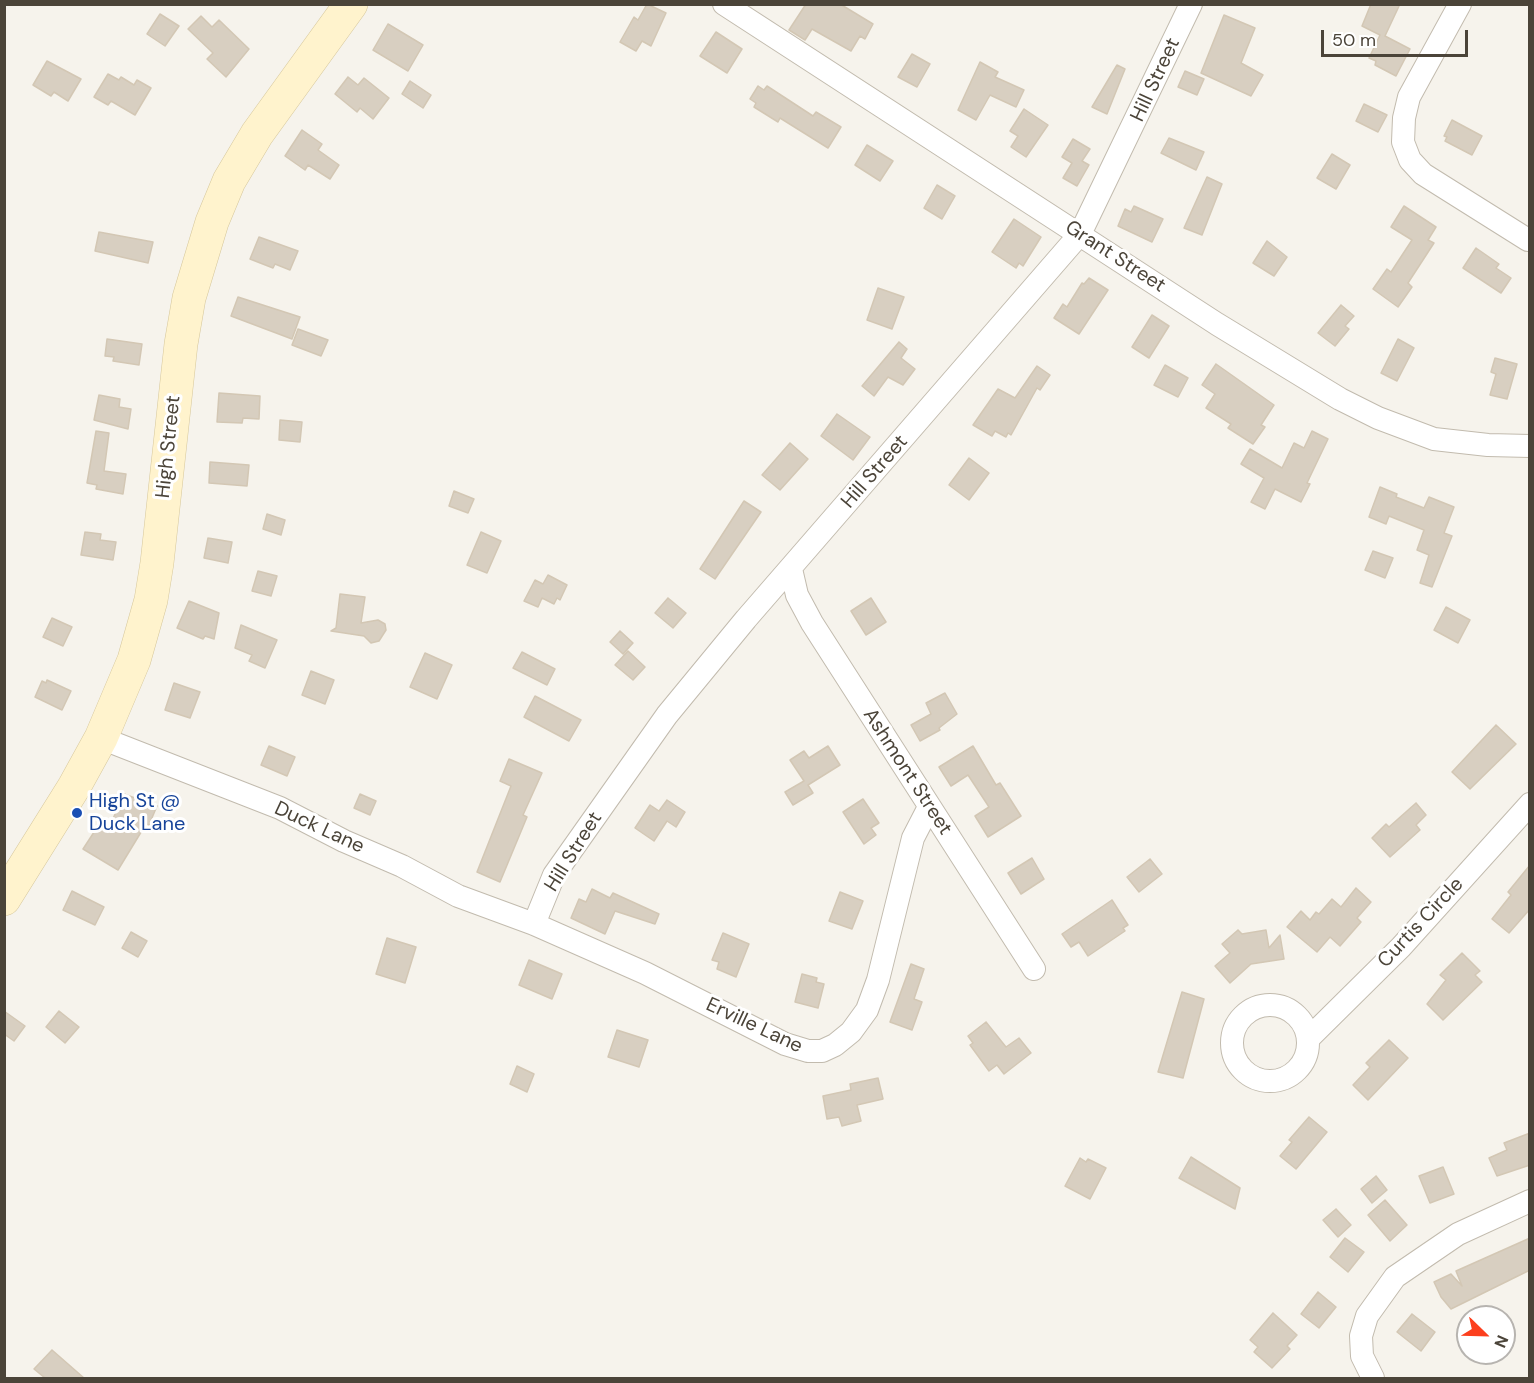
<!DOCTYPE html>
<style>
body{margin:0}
#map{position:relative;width:1534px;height:1383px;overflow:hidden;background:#f6f3ec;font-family:"DM Sans",sans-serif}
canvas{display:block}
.frame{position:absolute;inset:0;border:6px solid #4b4439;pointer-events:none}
.north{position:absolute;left:1456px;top:1305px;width:60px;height:60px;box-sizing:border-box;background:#fff;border:2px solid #b7b4b0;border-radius:50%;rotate:113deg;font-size:16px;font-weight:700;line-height:24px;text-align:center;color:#4b4439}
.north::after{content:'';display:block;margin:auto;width:21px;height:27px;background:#fc3f1d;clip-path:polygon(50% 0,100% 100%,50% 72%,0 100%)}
.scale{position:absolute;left:1321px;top:30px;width:147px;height:27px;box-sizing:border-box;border:3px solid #4b4439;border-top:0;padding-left:8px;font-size:18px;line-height:21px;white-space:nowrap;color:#4b4439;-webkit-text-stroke:4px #fff;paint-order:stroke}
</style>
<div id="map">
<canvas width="1534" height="1383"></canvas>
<div class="frame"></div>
<div class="north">N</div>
<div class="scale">50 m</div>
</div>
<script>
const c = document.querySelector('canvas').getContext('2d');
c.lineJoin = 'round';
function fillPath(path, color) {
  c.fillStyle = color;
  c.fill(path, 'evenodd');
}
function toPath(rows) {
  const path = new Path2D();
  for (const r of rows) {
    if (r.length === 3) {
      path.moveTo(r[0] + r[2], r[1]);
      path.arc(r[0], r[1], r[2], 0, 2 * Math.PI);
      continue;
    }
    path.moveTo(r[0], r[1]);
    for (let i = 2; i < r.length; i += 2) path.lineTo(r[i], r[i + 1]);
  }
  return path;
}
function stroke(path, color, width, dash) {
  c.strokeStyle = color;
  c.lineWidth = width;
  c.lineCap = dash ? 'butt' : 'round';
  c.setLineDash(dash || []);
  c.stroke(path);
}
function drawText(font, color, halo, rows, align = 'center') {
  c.font = font + ' "DM Sans",sans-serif';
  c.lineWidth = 6;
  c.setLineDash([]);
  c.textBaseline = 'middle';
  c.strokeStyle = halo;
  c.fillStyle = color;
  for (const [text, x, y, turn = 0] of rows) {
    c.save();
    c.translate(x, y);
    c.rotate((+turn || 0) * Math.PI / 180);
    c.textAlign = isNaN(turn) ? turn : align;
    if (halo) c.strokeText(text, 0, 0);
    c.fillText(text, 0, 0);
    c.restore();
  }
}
const building = toPath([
 [647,4,666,13,651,46,642,41,636,51,620,42,634,17,638,20,647,4],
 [806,4,840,4,873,24,865,39,860,36,851,51,812,29,805,40,789,30,806,4],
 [1371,4,1400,4,1385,36,1410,49,1396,76,1375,65,1376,61,1369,58,1380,35,1362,26,1371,4],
 [160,14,179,26,165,46,147,34,160,14],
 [1224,15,1255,28,1241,63,1263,75,1251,96,1201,73,1224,15],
 [201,16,212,27,219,20,249,49,226,77,207,59,213,53,188,29,201,16],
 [388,24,423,45,408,71,373,50,388,24],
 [716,32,742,49,727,73,700,56,716,32],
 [912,54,930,64,917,87,898,77,912,54],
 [47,61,81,79,68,101,54,92,51,96,33,85,47,61],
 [980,62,998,72,995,77,1024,90,1016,107,990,95,976,120,958,110,980,62],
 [1117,65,1125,69,1107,114,1092,107,1117,65],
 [1185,71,1204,79,1197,95,1178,87,1185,71],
 [108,74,119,80,121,77,134,85,137,80,151,88,135,115,111,101,108,105,94,97,108,74],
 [348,77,358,85,364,78,389,98,373,119,360,108,357,112,335,94,348,77],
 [410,81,431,95,423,108,402,94,410,81],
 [758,86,764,90,767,86,813,116,816,112,841,127,828,148,780,118,778,122,754,107,756,103,750,99,758,86],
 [1364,104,1387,115,1378,132,1356,121,1364,104],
 [1024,109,1048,125,1026,157,1011,147,1018,136,1010,131,1024,109],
 [1452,120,1482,136,1472,155,1445,141,1447,137,1444,136,1452,120],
 [302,130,322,144,318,150,339,165,330,179,308,165,305,170,285,156,302,130],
 [1169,138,1204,152,1196,170,1161,153,1169,138],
 [1073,139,1090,149,1082,161,1089,165,1077,186,1063,178,1072,163,1062,157,1073,139],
 [867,145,893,161,880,181,855,165,867,145],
 [1332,154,1350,165,1336,189,1317,178,1332,154],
 [1207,177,1222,184,1202,235,1184,228,1207,177],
 [937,185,955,196,942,219,924,208,937,185],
 [1134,206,1163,219,1152,242,1118,226,1125,209,1131,212,1134,206],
 [1404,206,1436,227,1428,240,1434,243,1408,283,1412,287,1398,307,1373,289,1387,269,1391,272,1412,240,1391,227,1404,206],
 [1014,219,1041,237,1023,266,1019,263,1016,268,992,252,1014,219],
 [99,232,153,242,148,263,95,251,99,232],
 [259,237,298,251,290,270,275,264,273,268,250,259,259,237],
 [1267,241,1287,257,1274,276,1253,263,1267,241],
 [1476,248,1499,264,1496,268,1511,278,1501,293,1463,268,1476,248],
 [1089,278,1108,290,1079,334,1054,318,1063,304,1067,307,1082,283,1084,284,1089,278],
 [878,288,904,297,892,329,867,320,878,288],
 [238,297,300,317,292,339,231,316,238,297],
 [1341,305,1354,316,1345,326,1349,329,1335,346,1318,333,1341,305],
 [1152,315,1169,326,1149,358,1132,347,1152,315],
 [298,329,328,340,321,356,292,345,298,329],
 [107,339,142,344,139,365,113,361,114,357,105,356,107,339],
 [1398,339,1414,348,1397,381,1381,373,1398,339],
 [899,342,907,349,901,358,915,369,903,385,888,377,874,396,862,386,899,342],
 [1495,358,1517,364,1507,399,1490,395,1496,374,1491,372,1495,358],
 [1216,364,1274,405,1261,425,1265,427,1253,444,1228,428,1231,424,1206,408,1215,394,1202,385,1216,364],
 [1165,365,1188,378,1178,397,1154,385,1165,365],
 [1037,366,1050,375,1040,390,1037,388,1011,435,1008,433,1006,437,995,431,992,436,973,425,998,389,1015,398,1037,366],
 [219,393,260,396,259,419,243,418,242,423,217,422,219,393],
 [99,395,120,399,119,407,131,409,128,429,94,420,99,395],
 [837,414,870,437,853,460,821,436,837,414],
 [280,420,302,422,300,442,279,440,280,420],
 [96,431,109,433,104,471,126,474,123,494,96,489,97,485,87,483,96,431],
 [1312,431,1328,439,1307,483,1310,484,1301,502,1275,489,1265,509,1251,502,1264,478,1241,464,1250,449,1282,468,1294,443,1304,448,1312,431],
 [790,443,808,459,780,490,762,475,790,443],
 [969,458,989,473,969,500,949,485,969,458],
 [210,462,249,465,247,486,209,483,210,462],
 [1380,487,1397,494,1396,497,1424,508,1429,497,1454,507,1444,533,1452,536,1432,587,1420,583,1429,555,1417,550,1424,530,1389,516,1386,524,1369,517,1380,487],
 [454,491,474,499,468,513,449,506,454,491],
 [744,501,761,512,715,579,700,569,744,501],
 [267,514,285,520,281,535,263,529,267,514],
 [85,532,101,534,100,540,116,542,113,560,81,555,85,532],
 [481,532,501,541,487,573,467,565,481,532],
 [208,538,232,542,228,563,204,558,208,538],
 [1373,551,1393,558,1385,578,1365,570,1373,551],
 [258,571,277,576,271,596,252,591,258,571],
 [548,575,567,585,560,600,557,598,554,604,542,598,538,607,524,601,535,580,543,584,548,575],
 [340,594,365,597,361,623,378,620,385,624,386,630,379,641,371,643,364,636,331,631,336,628,340,594],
 [668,598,686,613,673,628,655,613,668,598],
 [871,598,886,622,866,635,851,611,871,598],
 [189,601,219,613,214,639,205,636,203,639,177,628,189,601],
 [1446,607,1470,620,1458,643,1434,630,1446,607],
 [52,618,72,627,63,646,43,637,52,618],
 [241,625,277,640,265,668,249,661,252,655,235,648,241,625],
 [620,631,633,643,623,654,610,642,620,631],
 [628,651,645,667,633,680,615,665,628,651],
 [522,652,555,669,547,685,513,668,522,652],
 [425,653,452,665,437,699,410,687,425,653],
 [311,671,334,680,325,704,302,695,311,671],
 [47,680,71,691,62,710,35,697,42,681,46,683,47,680],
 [174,683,200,692,190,718,165,710,174,683],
 [945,693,957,714,939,728,940,730,920,741,911,725,931,714,926,703,945,693],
 [535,696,581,720,569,741,524,717,535,696],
 [1496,725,1516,744,1470,789,1452,772,1496,725],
 [269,746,295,757,287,776,261,765,269,746],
 [828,746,840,765,808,785,813,793,793,805,785,792,804,781,790,760,804,751,809,758,828,746],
 [973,746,996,785,1000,783,1021,816,988,837,975,816,989,807,968,775,951,786,939,767,973,746],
 [509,759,542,773,523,815,527,817,500,882,477,872,511,786,500,781,509,759],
 [124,794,157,806,149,825,146,824,118,870,83,849,98,826,107,832,124,794],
 [360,794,376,801,370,815,354,808,360,794],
 [863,799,879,823,871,828,876,835,864,844,843,812,863,799],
 [667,800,685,812,676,827,667,821,654,841,635,828,650,805,659,811,667,800],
 [1416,803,1426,815,1416,825,1420,830,1390,857,1372,838,1386,824,1389,827,1416,803],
 [1032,858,1044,879,1021,894,1008,873,1032,858],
 [1150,859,1162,874,1139,892,1127,877,1150,859],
 [1530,865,1530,909,1509,933,1492,919,1511,895,1508,892,1530,865],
 [1356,888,1371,902,1357,918,1361,922,1340,946,1330,937,1317,952,1287,927,1301,911,1310,920,1316,912,1319,914,1332,899,1341,907,1356,888],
 [592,889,610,898,613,893,659,914,655,924,615,911,605,934,571,918,579,899,586,902,592,889],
 [72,891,104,907,95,925,63,910,72,891],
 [840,892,863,901,852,929,829,921,840,892],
 [1112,900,1128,925,1123,928,1125,931,1088,956,1079,942,1071,947,1062,934,1112,900],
 [1238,930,1242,934,1266,930,1269,948,1280,935,1284,959,1251,964,1230,983,1215,966,1230,953,1222,944,1238,930],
 [131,932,147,941,138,957,122,948,131,932],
 [723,933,749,944,736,977,717,969,719,962,712,960,723,933],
 [387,938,416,947,405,983,376,974,387,938],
 [1462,953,1480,971,1475,975,1482,982,1443,1020,1427,1004,1446,980,1440,975,1462,953],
 [529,960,562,974,552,999,519,985,529,960],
 [911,964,924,969,914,999,922,1002,912,1030,890,1022,911,964],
 [802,974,817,978,816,982,824,984,818,1008,795,1002,802,974],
 [1182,992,1204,999,1183,1078,1158,1072,1182,992],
 [4,1011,25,1026,14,1041,4,1034,4,1011],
 [59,1011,79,1027,65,1043,46,1027,59,1011],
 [986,1022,1006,1047,1019,1038,1031,1053,1004,1074,997,1065,989,1071,970,1045,973,1043,968,1036,986,1022],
 [617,1030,648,1040,639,1067,608,1057,617,1030],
 [1389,1040,1408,1058,1368,1100,1353,1085,1370,1067,1366,1063,1389,1040],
 [517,1066,534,1074,527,1092,510,1084,517,1066],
 [878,1078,883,1099,857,1105,861,1121,842,1126,839,1117,827,1119,823,1096,851,1090,850,1084,878,1078],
 [1309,1117,1327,1132,1296,1169,1280,1156,1292,1142,1289,1140,1309,1117],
 [1530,1133,1530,1165,1497,1176,1489,1158,1507,1150,1504,1143,1530,1133],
 [1191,1157,1240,1188,1235,1209,1179,1178,1191,1157],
 [1080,1158,1086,1162,1088,1159,1106,1168,1090,1199,1065,1186,1080,1158],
 [1443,1167,1454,1194,1430,1203,1419,1176,1443,1167],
 [1376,1176,1387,1190,1372,1203,1361,1189,1376,1176],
 [1385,1200,1407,1225,1390,1241,1368,1215,1385,1200],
 [1336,1209,1351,1225,1338,1237,1323,1220,1336,1209],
 [1345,1238,1364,1252,1348,1272,1330,1257,1345,1238],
 [1530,1238,1530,1270,1451,1309,1441,1297,1434,1282,1451,1274,1462,1286,1456,1271,1530,1238],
 [1318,1292,1336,1307,1319,1328,1301,1314,1318,1292],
 [1273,1313,1297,1335,1287,1346,1290,1349,1272,1368,1254,1352,1258,1347,1250,1340,1273,1313],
 [1412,1314,1435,1332,1421,1351,1397,1332,1412,1314],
 [52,1350,84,1378,45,1378,34,1369,52,1350]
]);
const minor = toPath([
 [724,4,1217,324,1340,399,1378,418,1434,439,1488,445,1530,446],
 [1460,4,1409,97,1404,118,1403,142,1410,160,1423,174,1528,240],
 [791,569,797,595,812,623,1034,969],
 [101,738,280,808,344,841,402,866,458,896,534,924,645,973,785,1044,808,1051,822,1051,835,1045,851,1032,867,1010,878,980,913,838,929,807],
 [534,924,554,875,667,715,746,619,1080,234,1191,4],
 [1270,1043,38],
 [1308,1039,1401,947,1530,804],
 [1373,1378,1362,1356,1361,1336,1367,1316,1395,1277,1458,1234,1530,1201]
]);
const secondary = toPath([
 [4,899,74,787,101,738,134,660,151,600,157,563,181,344,189,298,212,222,229,181,257,134,351,4]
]);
const markers = [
 [77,813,6,"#1a4fb4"]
];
const streetNames = [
 ["Hill Street",1156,80,-65],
 ["Grant Street",1115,257,33],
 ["High Street",169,447,-84],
 ["Hill Street",875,472,-49],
 ["Ashmont Street",907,772,57],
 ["Duck Lane",319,828,25],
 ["Hill Street",574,852,-58],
 ["Curtis Circle",1421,923,-47],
 ["Erville Lane",754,1026,25]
];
const transitNames = [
 ["High St @",89,802],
 ["Duck Lane",89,825]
];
fillPath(building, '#d8cfc1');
stroke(building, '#d3c7b4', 1.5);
stroke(minor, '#c2bbae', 24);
stroke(secondary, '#d6c79b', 34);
stroke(minor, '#fff', 22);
stroke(secondary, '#fff3cd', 33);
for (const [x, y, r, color] of markers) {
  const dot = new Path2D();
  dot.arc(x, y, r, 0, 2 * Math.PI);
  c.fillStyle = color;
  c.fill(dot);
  stroke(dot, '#fff', 2);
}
drawText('20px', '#4b4439', '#fff', streetNames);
drawText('20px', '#164399', '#fff', transitNames, 'left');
</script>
